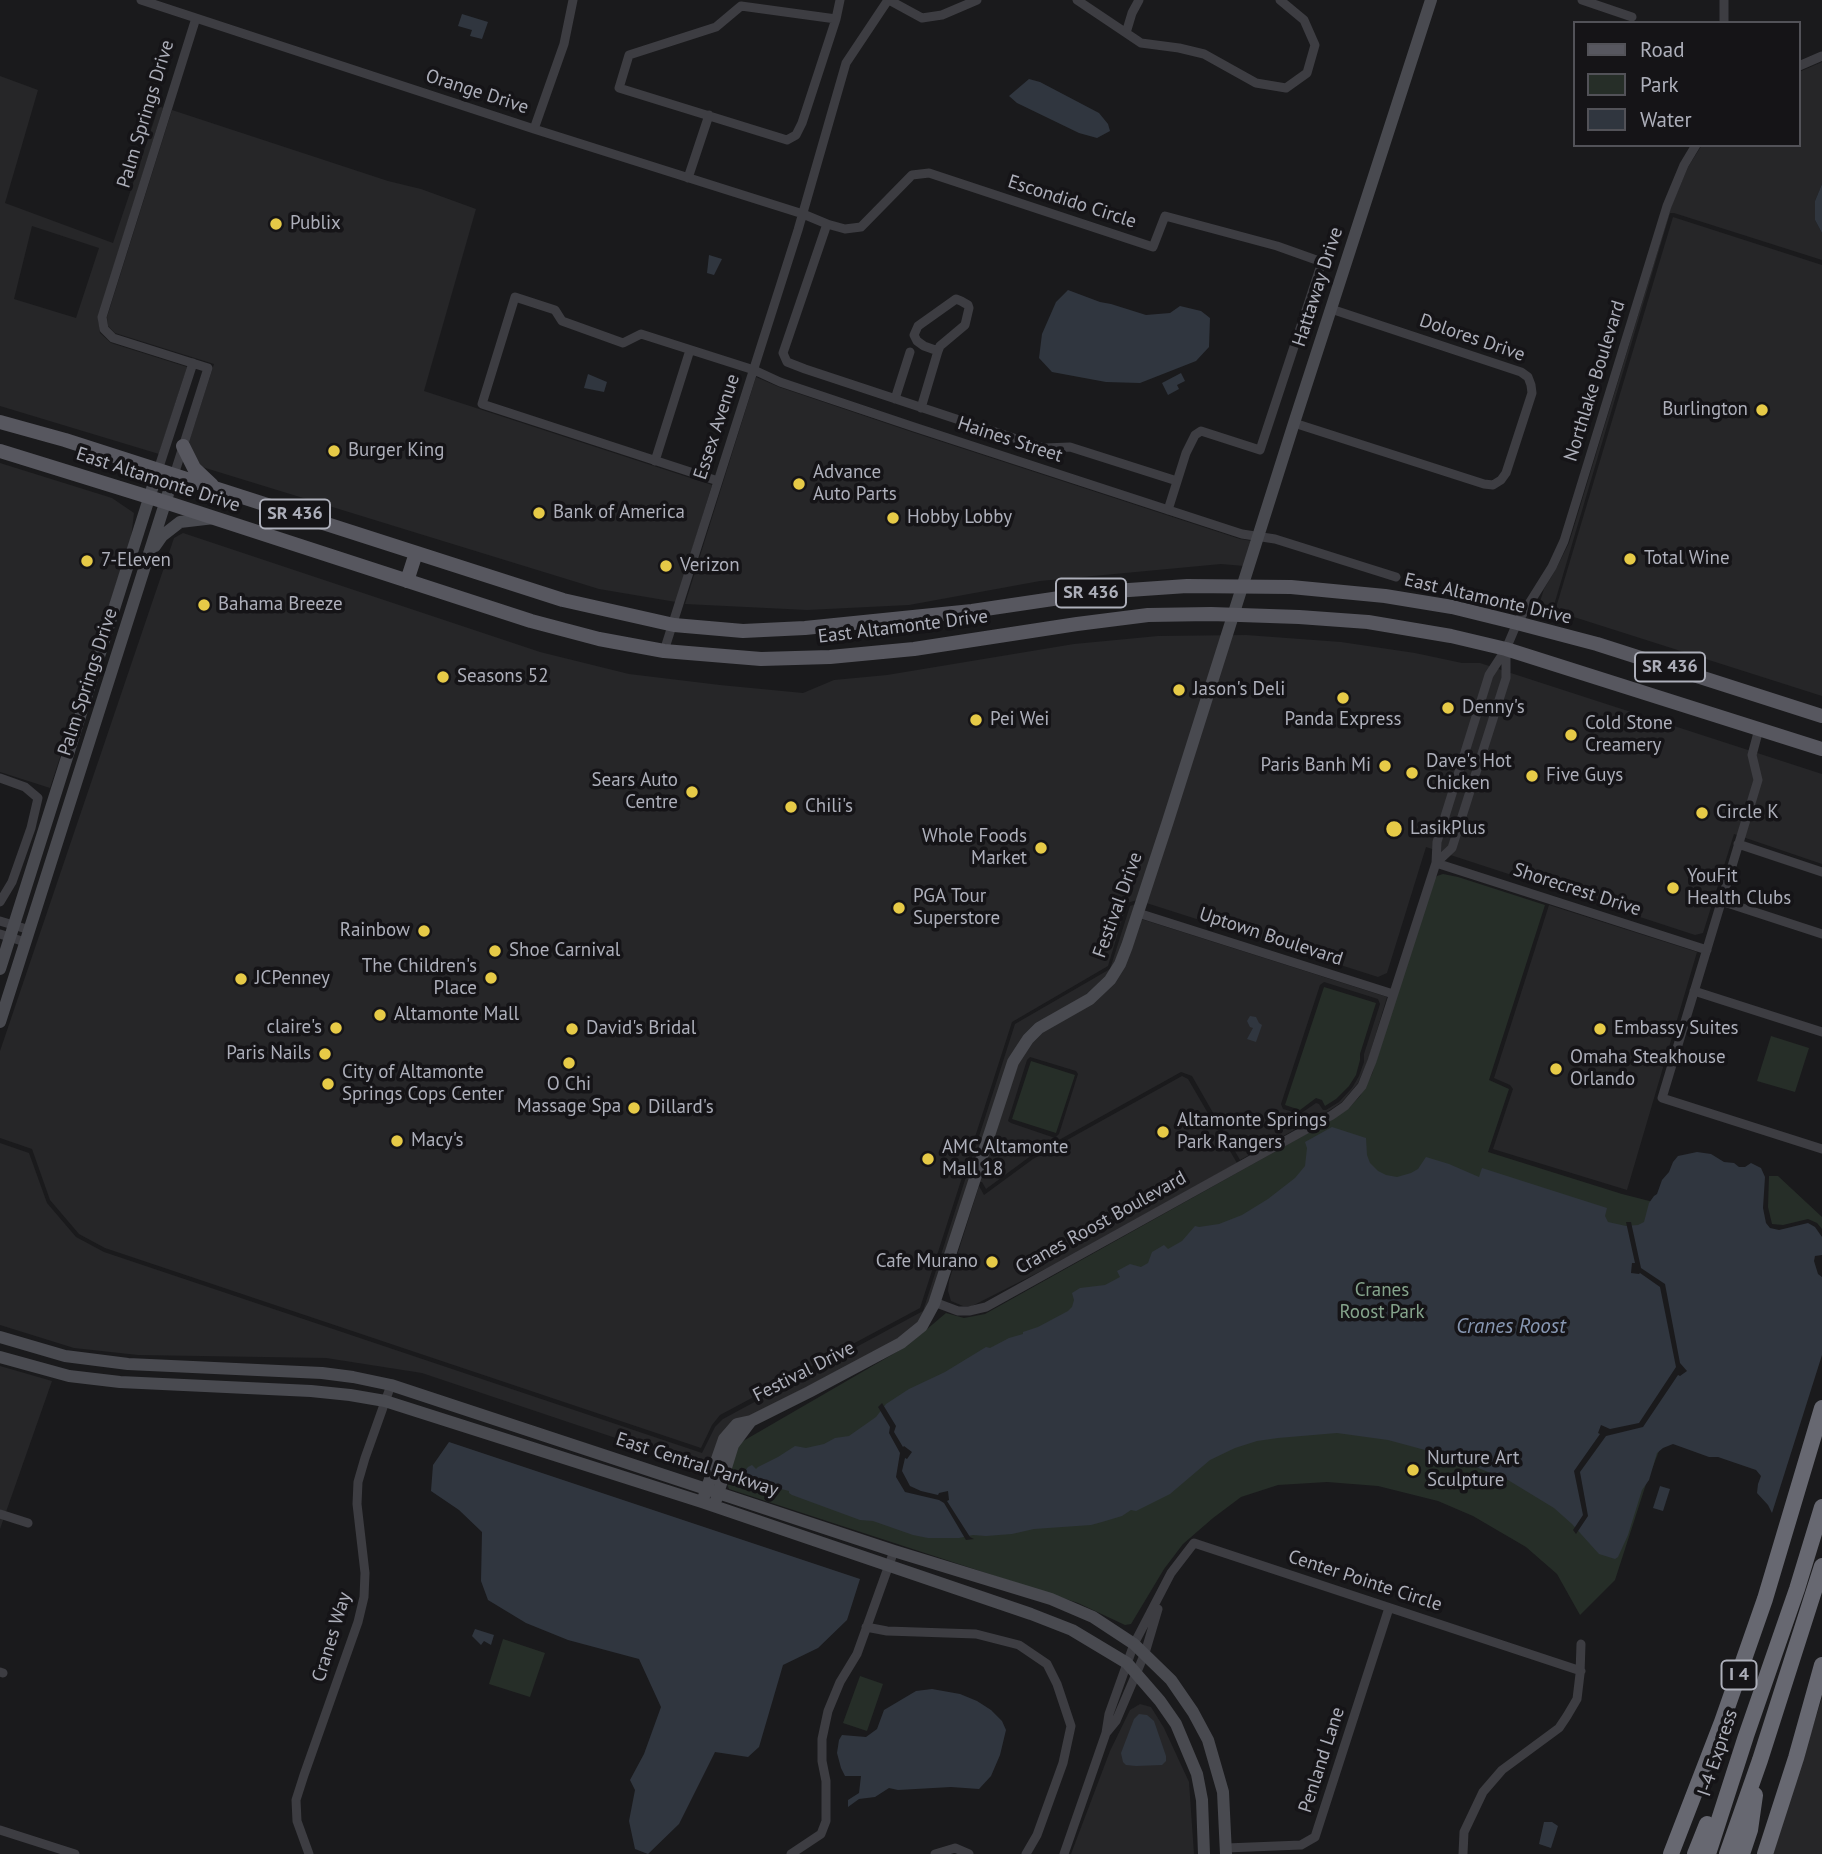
<!DOCTYPE html>
<style>
body{margin:0}
#map{position:relative;width:1822px;height:1854px;overflow:hidden;background:#1a1a1c;font-family:"PT Sans",sans-serif}
canvas{display:block}
.legend{position:absolute;left:1573px;top:21px;width:228px;height:126px;box-sizing:border-box;background:#151417;border:2px solid #525258;margin:0;padding:9px 12px;list-style:none;font-size:21px;color:#adafba}
.legend li{display:flex;align-items:center;gap:14px;height:35px}
.legend b{width:35px;border:2px solid #525258}
</style>
<div id="map">
<canvas width="1822" height="1854"></canvas>
<ul class="legend">
<li><b style="height:9px;background:#57575f"></b>Road</li>
<li><b style="height:19px;background:#262e28"></b>Park</li>
<li><b style="height:19px;background:#30363f"></b>Water</li>
</ul>
</div>
<script>
const c = document.querySelector('canvas').getContext('2d');
c.lineJoin = 'round';
function fillPath(path, color) {
  c.fillStyle = color;
  c.fill(path, 'evenodd');
}
function toPath(rows) {
  const path = new Path2D();
  for (const r of rows) {
    path.moveTo(r[0], r[1]);
    for (let i = 2; i < r.length; i += 2) path.lineTo(r[i], r[i + 1]);
  }
  return path;
}
function stroke(path, color, width, dash) {
  c.strokeStyle = color;
  c.lineWidth = width;
  c.lineCap = dash ? 'butt' : 'round';
  c.setLineDash(dash || []);
  c.stroke(path);
}
function drawText(font, color, halo, rows, align = 'center') {
  c.font = font + ' "PT Sans",sans-serif';
  c.lineWidth = 7;
  c.setLineDash([]);
  c.textBaseline = 'middle';
  c.strokeStyle = halo;
  c.fillStyle = color;
  for (const [text, x, y, turn = 0] of rows) {
    c.save();
    c.translate(x, y);
    c.rotate((+turn || 0) * Math.PI / 180);
    c.textAlign = isNaN(turn) ? turn : align;
    if (halo) c.strokeText(text, 0, 0);
    c.fillText(text, 0, 0);
    c.restore();
  }
}
const built = toPath([
 [1822,62,1822,184,1815,201,1815,220,1822,233,1822,260,1674,213,1670,213,1552,612,1538,608,1544,589,1556,569,1569,543,1671,207,1688,167,1702,145,1799,145,1799,72],
 [0,76,38,90,5,203,113,243,159,106,163,108,98,318,100,333,111,343,187,367,159,454,0,406],
 [32,226,99,248,76,318,14,299],
 [172,110,388,181,421,189,476,209,424,391,712,485,676,602,599,589,199,466,188,445,214,364,115,333,108,326,107,317],
 [1673,217,1822,265,1822,696,1555,611],
 [756,377,779,387,912,432,1240,539,1252,541,1244,566,1221,564,1040,581,909,605,807,610,685,604],
 [0,463,112,498,134,513,131,538,50,788,0,772],
 [183,533,540,652,629,674,720,685,803,693,834,680,887,675,1074,644,1158,636,1246,635,1341,642,1415,653,1462,663,1480,663,1822,774,1822,864,1734,834,1703,933,1695,935,1426,847,1387,973,1378,977,1137,900,1127,903,1108,966,1012,1022,920,1308,720,1415,712,1425,701,1448,105,1248,79,1234,50,1200,32,1149,0,1138,0,1051,174,538],
 [1136,904,1123,945,1107,977,1097,987,1025,1036,930,1300,919,1323,898,1339,744,1420,714,1471,422,1373,326,1358,138,1355,74,1348,0,1325,0,1143,29,1153,47,1203,76,1237,104,1252,702,1453,715,1427,723,1419,923,1311,1015,1024,1110,969,1130,906],
 [1549,905,1697,952,1627,1190,1493,1149,1513,1089,1510,1085,1494,1078],
 [1141,919,1387,997,1368,1060,1358,1083,1342,1102,1330,1110,1240,1160,1192,1076,1181,1072,1032,1155,986,1189,982,1182,978,1182,1018,1064,1032,1042,1042,1032,1092,1004],
 [1324,982,1378,999,1380,1004,1364,1054,1364,1062,1359,1076,1352,1088,1339,1102,1326,1110,1323,1110,1319,1104,1316,1103,1300,1114,1283,1109,1281,1104,1320,985],
 [1030,1057,1076,1071,1078,1074,1059,1134,1055,1138,1011,1123,1008,1121,1027,1060],
 [1182,1076,1188,1079,1237,1163,1047,1268,972,1306,963,1306,951,1301,948,1291,949,1281,979,1186,984,1195,1033,1159],
 [0,1366,52,1381,0,1529],
 [1822,1698,1822,1854,1772,1854],
 [1140,1704,1151,1707,1164,1728,1189,1782,1194,1854,1071,1854,1110,1751,1130,1710]
]);
const green = toPath([
 [1443,874,1458,877,1545,905,1489,1080,1509,1089,1488,1152,1622,1194,1669,1206,1659,1451,1646,1484,1615,1580,1580,1615,1557,1574,1526,1547,1473,1516,1438,1501,1378,1486,1327,1482,1278,1485,1241,1497,1213,1518,1183,1544,1164,1569,1131,1624,1125,1625,1078,1603,729,1489,724,1477,738,1444,907,1346,946,1313,964,1318,985,1314,1319,1127,1348,1109,1360,1096,1372,1074,1434,879,1437,876],
 [1324,987,1376,1003,1360,1054,1360,1060,1356,1075,1349,1086,1336,1099,1325,1106,1322,1100,1316,1098,1300,1110,1285,1105],
 [1771,1036,1809,1048,1795,1092,1757,1081],
 [1031,1061,1075,1075,1056,1133,1012,1119],
 [1769,1176,1778,1176,1822,1217,1822,1229,1817,1223,1808,1219,1783,1225,1772,1224,1768,1207],
 [503,1639,545,1653,530,1697,489,1684],
 [860,1676,883,1684,867,1731,843,1723]
]);
const water = toPath([
 [462,14,488,22,482,39,470,36,472,30,458,26],
 [1029,79,1040,82,1099,113,1108,124,1110,131,1097,138,1079,133,1017,103,1009,96],
 [1822,184,1822,233,1815,220,1815,201],
 [709,255,722,259,714,275,707,273],
 [1068,290,1100,302,1111,304,1146,315,1170,313,1180,306,1201,311,1210,318,1209,347,1196,361,1140,383,1106,382,1052,372,1039,358,1042,334,1056,302],
 [1181,373,1185,381,1177,385,1179,389,1168,395,1162,383],
 [588,374,607,382,604,392,584,388],
 [1250,1016,1256,1017,1259,1023,1262,1025,1256,1042,1247,1039,1253,1028,1250,1027,1247,1021],
 [1332,1127,1366,1138,1367,1155,1370,1163,1378,1171,1386,1175,1397,1177,1411,1173,1418,1169,1426,1157,1449,1164,1479,1177,1482,1168,1607,1208,1605,1216,1608,1222,1626,1226,1638,1225,1644,1222,1649,1203,1654,1196,1657,1194,1662,1180,1669,1172,1673,1162,1678,1156,1697,1152,1711,1154,1724,1162,1734,1163,1739,1167,1745,1167,1751,1163,1761,1168,1765,1177,1763,1208,1766,1223,1770,1228,1779,1230,1808,1223,1815,1227,1822,1237,1822,1255,1815,1256,1814,1261,1818,1274,1822,1277,1822,1355,1772,1513,1768,1505,1757,1493,1758,1484,1761,1476,1756,1470,1718,1457,1709,1457,1673,1444,1663,1448,1657,1453,1649,1480,1642,1490,1628,1535,1618,1557,1615,1559,1599,1554,1572,1524,1554,1508,1508,1480,1451,1457,1388,1440,1337,1433,1278,1438,1257,1441,1235,1448,1210,1460,1170,1494,1136,1511,1131,1510,1122,1516,1102,1522,1091,1525,1034,1529,1012,1534,986,1536,973,1535,959,1538,928,1538,913,1535,873,1521,860,1520,792,1495,789,1493,789,1491,742,1479,744,1472,748,1467,752,1465,756,1469,758,1467,778,1457,795,1446,806,1448,824,1444,835,1438,849,1436,876,1417,886,1404,909,1389,945,1372,986,1347,990,1348,1009,1338,1023,1334,1023,1332,1038,1327,1068,1311,1072,1307,1074,1300,1072,1293,1080,1288,1105,1285,1120,1277,1117,1271,1130,1264,1141,1267,1148,1263,1152,1252,1164,1245,1168,1249,1182,1241,1195,1226,1199,1227,1219,1224,1242,1215,1268,1199,1295,1178,1305,1166,1307,1148,1305,1142],
 [449,1442,860,1579,847,1620,818,1648,783,1665,759,1747,748,1757,715,1752,679,1824,648,1854,635,1849,629,1821,635,1790,630,1780,644,1754,661,1707,639,1659,568,1640,526,1623,488,1600,481,1581,482,1532,459,1510,431,1491,433,1465],
 [1660,1486,1670,1489,1663,1511,1653,1508],
 [475,1629,494,1635,491,1645,484,1641,481,1645,472,1636],
 [932,1689,960,1694,977,1701,991,1710,1002,1721,1006,1730,1000,1755,991,1776,979,1789,951,1787,898,1790,889,1788,875,1797,859,1799,848,1807,848,1800,859,1793,861,1776,845,1776,841,1768,837,1753,839,1740,842,1735,866,1737,877,1729,884,1710,916,1691],
 [1139,1714,1147,1715,1154,1721,1166,1756,1166,1761,1162,1765,1136,1766,1126,1765,1123,1762,1121,1753,1134,1719],
 [1544,1822,1552,1822,1558,1826,1551,1848,1539,1844]
]);
const pier = toPath([
 [1626,1222,1631,1222,1641,1268,1665,1284,1680,1363,1687,1371,1680,1376,1678,1375,1643,1427,1606,1436,1580,1472,1588,1516,1576,1534,1573,1530,1583,1515,1574,1471,1600,1434,1598,1433,1601,1425,1610,1429,1639,1423,1676,1367,1660,1287,1640,1273,1639,1274,1631,1273,1632,1263,1635,1263],
 [882,1403,896,1426,894,1432,903,1447,904,1446,912,1452,907,1459,905,1458,902,1471,910,1486,921,1491,938,1495,939,1493,948,1491,949,1500,947,1501,970,1537,974,1539,966,1540,944,1503,939,1500,905,1492,896,1477,900,1453,889,1433,890,1427,878,1407]
]);
const street = toPath([
 [141,0,534,129,803,214,827,224],
 [889,0,922,18,942,15,977,0],
 [1077,0,1141,43,1179,48,1204,54,1256,83,1286,88,1307,73,1315,45,1304,20,1280,0],
 [1582,0,1632,17],
 [836,19,741,6,716,27,629,55,619,88,787,140,796,135,802,123,836,19,840,0],
 [1724,23,1724,0],
 [1126,33,1132,13,1139,0],
 [1799,66,1822,56],
 [534,129,564,44,573,0],
 [688,178,709,115],
 [895,399,910,352],
 [921,408,938,351,940,346,965,325,969,308,968,305,961,301,956,299,918,326,914,335,917,341,924,346,938,351],
 [1294,423,1484,484,1493,485,1501,480,1506,473,1532,393,1531,385,1528,377,1521,372,1331,309],
 [655,461,690,350],
 [158,470,193,363],
 [174,475,208,368,113,338,104,329,102,317,196,18],
 [718,481,482,404,515,297,555,310,562,321,623,343,641,334,754,370,780,382,914,427,1242,534,1275,539,1396,577],
 [1168,510,1186,453,1195,435,1201,431,1260,450,1322,262,1277,246,1165,216,1153,247,929,173,912,175,861,227,845,229,827,224,783,353,787,362,805,369,1044,448,1070,447,1177,481],
 [664,651,798,230,846,63,888,0],
 [1759,729,1752,755,1758,780,1662,1098,1822,1149],
 [0,778,25,787,38,798,31,828,12,882,0,902],
 [1738,844,1822,872],
 [1436,863,1707,950],
 [1436,863,1452,848,1506,678,1506,650],
 [1721,901,1822,934],
 [1138,913,1393,994],
 [0,921,30,930],
 [0,934,25,942],
 [1694,991,1822,1032],
 [934,1302,958,1311,969,1311,986,1307,1332,1115,1345,1106,1362,1086,1372,1061,1436,863,1437,842,1489,675,1506,649,1517,623,1552,567,1564,541,1667,206,1684,165,1696,145],
 [0,1514,28,1523],
 [866,1627,887,1631,976,1634,1019,1645,1047,1664,1057,1684,1071,1726,1063,1763,1037,1835,1026,1854],
 [0,1672,3,1673],
 [1107,1732,1116,1721,1145,1653,1158,1609],
 [0,1830,75,1854],
 [1226,1848,1301,1845,1315,1837,1389,1608],
 [309,1854,297,1821,296,1800,304,1775,358,1622,364,1597,365,1573,357,1504,358,1482,365,1458,391,1385],
 [791,1854,821,1834,826,1821,826,1781,822,1761,822,1739,828,1711,840,1682,857,1654,894,1551],
 [935,1854,955,1848,969,1854],
 [1064,1854,1106,1733,1109,1714,1134,1644,1171,1573,1194,1543,1581,1671],
 [1463,1854,1464,1832,1483,1792,1502,1770,1559,1728,1567,1716,1577,1699,1580,1674,1581,1644]
]);
const secondary = toPath([
 [155,546,162,536,180,522,214,518],
 [0,969,158,470],
 [0,1022,174,475],
 [0,1337,65,1356,128,1364,322,1373,353,1377,391,1385,894,1551,1051,1599,1093,1617,1134,1644,1171,1680,1193,1712,1208,1740,1223,1792,1226,1854],
 [0,1357,69,1376,120,1382,311,1391,350,1395,385,1401,702,1502,1031,1614,1072,1630,1127,1663,1160,1701,1176,1724,1197,1774,1202,1800,1204,1854],
 [716,1500,733,1445,751,1421],
 [702,1502,724,1439,737,1424,751,1421,809,1392,901,1343,922,1326,934,1304,1013,1062,1028,1039,1039,1028,1090,999,1110,980,1120,964,1127,946,1168,821,1294,423,1431,0]
]);
const primary = toPath([
 [0,422,65,440,563,600,674,625,743,631,805,628,972,611,1100,592,1187,586,1291,587,1385,596,1452,607,1517,623,1597,644,1822,716],
 [183,446,194,468,212,485],
 [0,451,165,502,531,621,599,639,664,651,761,659,830,657,914,649,1077,624,1148,615,1211,614,1299,617,1368,622,1451,636,1506,649,1822,749],
 [407,581,416,553]
]);
const highway = toPath([
 [1671,1854,1722,1722,1765,1599,1822,1408],
 [1695,1854,1707,1824],
 [1708,1854,1746,1736,1797,1589,1822,1507],
 [1727,1854,1760,1760,1822,1566],
 [1742,1854,1750,1830,1755,1795],
 [1765,1854,1796,1758,1822,1665]
]);
const markers = [
 [276,224,7,"#e6ca47"],
 [1762,410,7,"#e6ca47"],
 [334,451,7,"#e6ca47"],
 [799,484,7,"#e6ca47"],
 [539,513,7,"#e6ca47"],
 [893,518,7,"#e6ca47"],
 [1630,559,7,"#e6ca47"],
 [87,561,7,"#e6ca47"],
 [666,566,7,"#e6ca47"],
 [204,605,7,"#e6ca47"],
 [443,677,7,"#e6ca47"],
 [1179,690,7,"#e6ca47"],
 [1343,698,7,"#e6ca47"],
 [1448,708,7,"#e6ca47"],
 [976,720,7,"#e6ca47"],
 [1571,735,7,"#e6ca47"],
 [1385,766,7,"#e6ca47"],
 [1412,773,7,"#e6ca47"],
 [1532,776,7,"#e6ca47"],
 [692,792,7,"#e6ca47"],
 [791,807,7,"#e6ca47"],
 [1702,813,7,"#e6ca47"],
 [1394,829,9,"#e6ca47"],
 [1041,848,7,"#e6ca47"],
 [1673,888,7,"#e6ca47"],
 [899,908,7,"#e6ca47"],
 [424,931,7,"#e6ca47"],
 [495,951,7,"#e6ca47"],
 [491,978,7,"#e6ca47"],
 [241,979,7,"#e6ca47"],
 [380,1015,7,"#e6ca47"],
 [336,1028,7,"#e6ca47"],
 [572,1029,7,"#e6ca47"],
 [1600,1029,7,"#e6ca47"],
 [325,1054,7,"#e6ca47"],
 [569,1063,7,"#e6ca47"],
 [1556,1069,7,"#e6ca47"],
 [328,1084,7,"#e6ca47"],
 [634,1108,7,"#e6ca47"],
 [1163,1132,7,"#e6ca47"],
 [397,1141,7,"#e6ca47"],
 [928,1159,7,"#e6ca47"],
 [992,1262,7,"#e6ca47"],
 [1413,1470,7,"#e6ca47"]
];
const shields = [
 [295,514,70],
 [1091,593,70],
 [1670,667,70],
 [1739,1675,35]
];
const shieldNames = [
 ["SR 436",295,514],
 ["SR 436",1091,593],
 ["SR 436",1670,667],
 ["I 4",1739,1675]
];
const streetNames = [
 ["Orange Drive",477,92,18],
 ["Palm Springs Drive",146,114,-73],
 ["Escondido Circle",1072,202,18],
 ["Hattaway Drive",1318,287,-72],
 ["Dolores Drive",1472,338,19],
 ["Northlake Boulevard",1595,381,-73],
 ["Essex Avenue",717,427,-72],
 ["Haines Street",1010,440,18],
 ["East Altamonte Drive",158,480,18],
 ["East Altamonte Drive",1488,599,13],
 ["East Altamonte Drive",903,627,-7],
 ["Palm Springs Drive",88,682,-72],
 ["Shorecrest Drive",1577,890,18],
 ["Festival Drive",1118,905,-70],
 ["Uptown Boulevard",1271,937,18],
 ["Cranes Roost Boulevard",1101,1223,-29],
 ["Festival Drive",804,1372,-27],
 ["East Central Parkway",697,1465,18],
 ["Center Pointe Circle",1365,1581,18],
 ["Cranes Way",332,1637,-73],
 ["I-4 Express",1718,1753,-72],
 ["Penland Lane",1322,1760,-72]
];
const poiNames = [
 ["Publix",290,224],
 ["Burlington",1748,410,"right"],
 ["Burger King",348,451],
 ["Advance",813,473],
 ["Auto Parts",813,495],
 ["Bank of America",553,513],
 ["Hobby Lobby",907,518],
 ["Total Wine",1644,559],
 ["7-Eleven",101,561],
 ["Verizon",680,566],
 ["Bahama Breeze",218,605],
 ["Seasons 52",457,677],
 ["Jason's Deli",1193,690],
 ["Denny's",1462,708],
 ["Pei Wei",990,720],
 ["Panda Express",1343,720,"center"],
 ["Cold Stone",1585,724],
 ["Creamery",1585,746],
 ["Dave's Hot",1426,762],
 ["Chicken",1426,784],
 ["Paris Banh Mi",1371,766,"right"],
 ["Five Guys",1546,776],
 ["Sears Auto",678,781,"right"],
 ["Centre",678,803,"right"],
 ["Chili's",805,807],
 ["Circle K",1716,813],
 ["LasikPlus",1410,829],
 ["Whole Foods",1027,837,"right"],
 ["Market",1027,859,"right"],
 ["YouFit",1687,877],
 ["Health Clubs",1687,899],
 ["PGA Tour",913,897],
 ["Superstore",913,919],
 ["Rainbow",410,931,"right"],
 ["Shoe Carnival",509,951],
 ["The Children's",477,967,"right"],
 ["Place",477,989,"right"],
 ["JCPenney",255,979],
 ["Altamonte Mall",394,1015],
 ["claire's",322,1028,"right"],
 ["David's Bridal",586,1029],
 ["Embassy Suites",1614,1029],
 ["Paris Nails",311,1054,"right"],
 ["Omaha Steakhouse",1570,1058],
 ["Orlando",1570,1080],
 ["City of Altamonte",342,1073],
 ["Springs Cops Center",342,1095],
 ["O Chi",569,1085,"center"],
 ["Massage Spa",569,1107,"center"],
 ["Dillard's",648,1108],
 ["Altamonte Springs",1177,1121],
 ["Park Rangers",1177,1143],
 ["Macy's",411,1141],
 ["AMC Altamonte",942,1148],
 ["Mall 18",942,1170],
 ["Cafe Murano",978,1262,"right"],
 ["Nurture Art",1427,1459],
 ["Sculpture",1427,1481]
];
const parkNames = [
 ["Cranes",1382,1291],
 ["Roost Park",1382,1313]
];
const waterNames = [
 ["Cranes Roost",1511,1327]
];
fillPath(built, '#262628');
fillPath(green, '#262e28');
fillPath(water, '#30363f');
fillPath(pier, '#1a1a1c');
stroke(street, '#3d3d42', 9);
stroke(secondary, '#494a50', 12);
stroke(primary, '#57575f', 14);
stroke(highway, '#676871', 16);
for (const [x, y, r, color] of markers) {
  const dot = new Path2D();
  dot.arc(x, y, r, 0, 2 * Math.PI);
  c.fillStyle = color;
  c.fill(dot);
  stroke(dot, '#151417', 2.5);
}
for (const [x, y, w] of shields) {
  const box = new Path2D();
  box.roundRect(x - w / 2, y - 14.5, w, 29, 5);
  c.fillStyle = '#151417';
  c.fill(box);
  stroke(box, '#adafba', 2);
}
drawText('bold 18px', '#adafba', null, shieldNames);
drawText('19px', '#adafba', '#151417', streetNames);
drawText('19px', '#adafba', '#151417', poiNames, 'left');
drawText('19px', '#85a48c', '#151417', parkNames);
drawText('italic 21px', '#8797b2', '#151417', waterNames);
</script>
